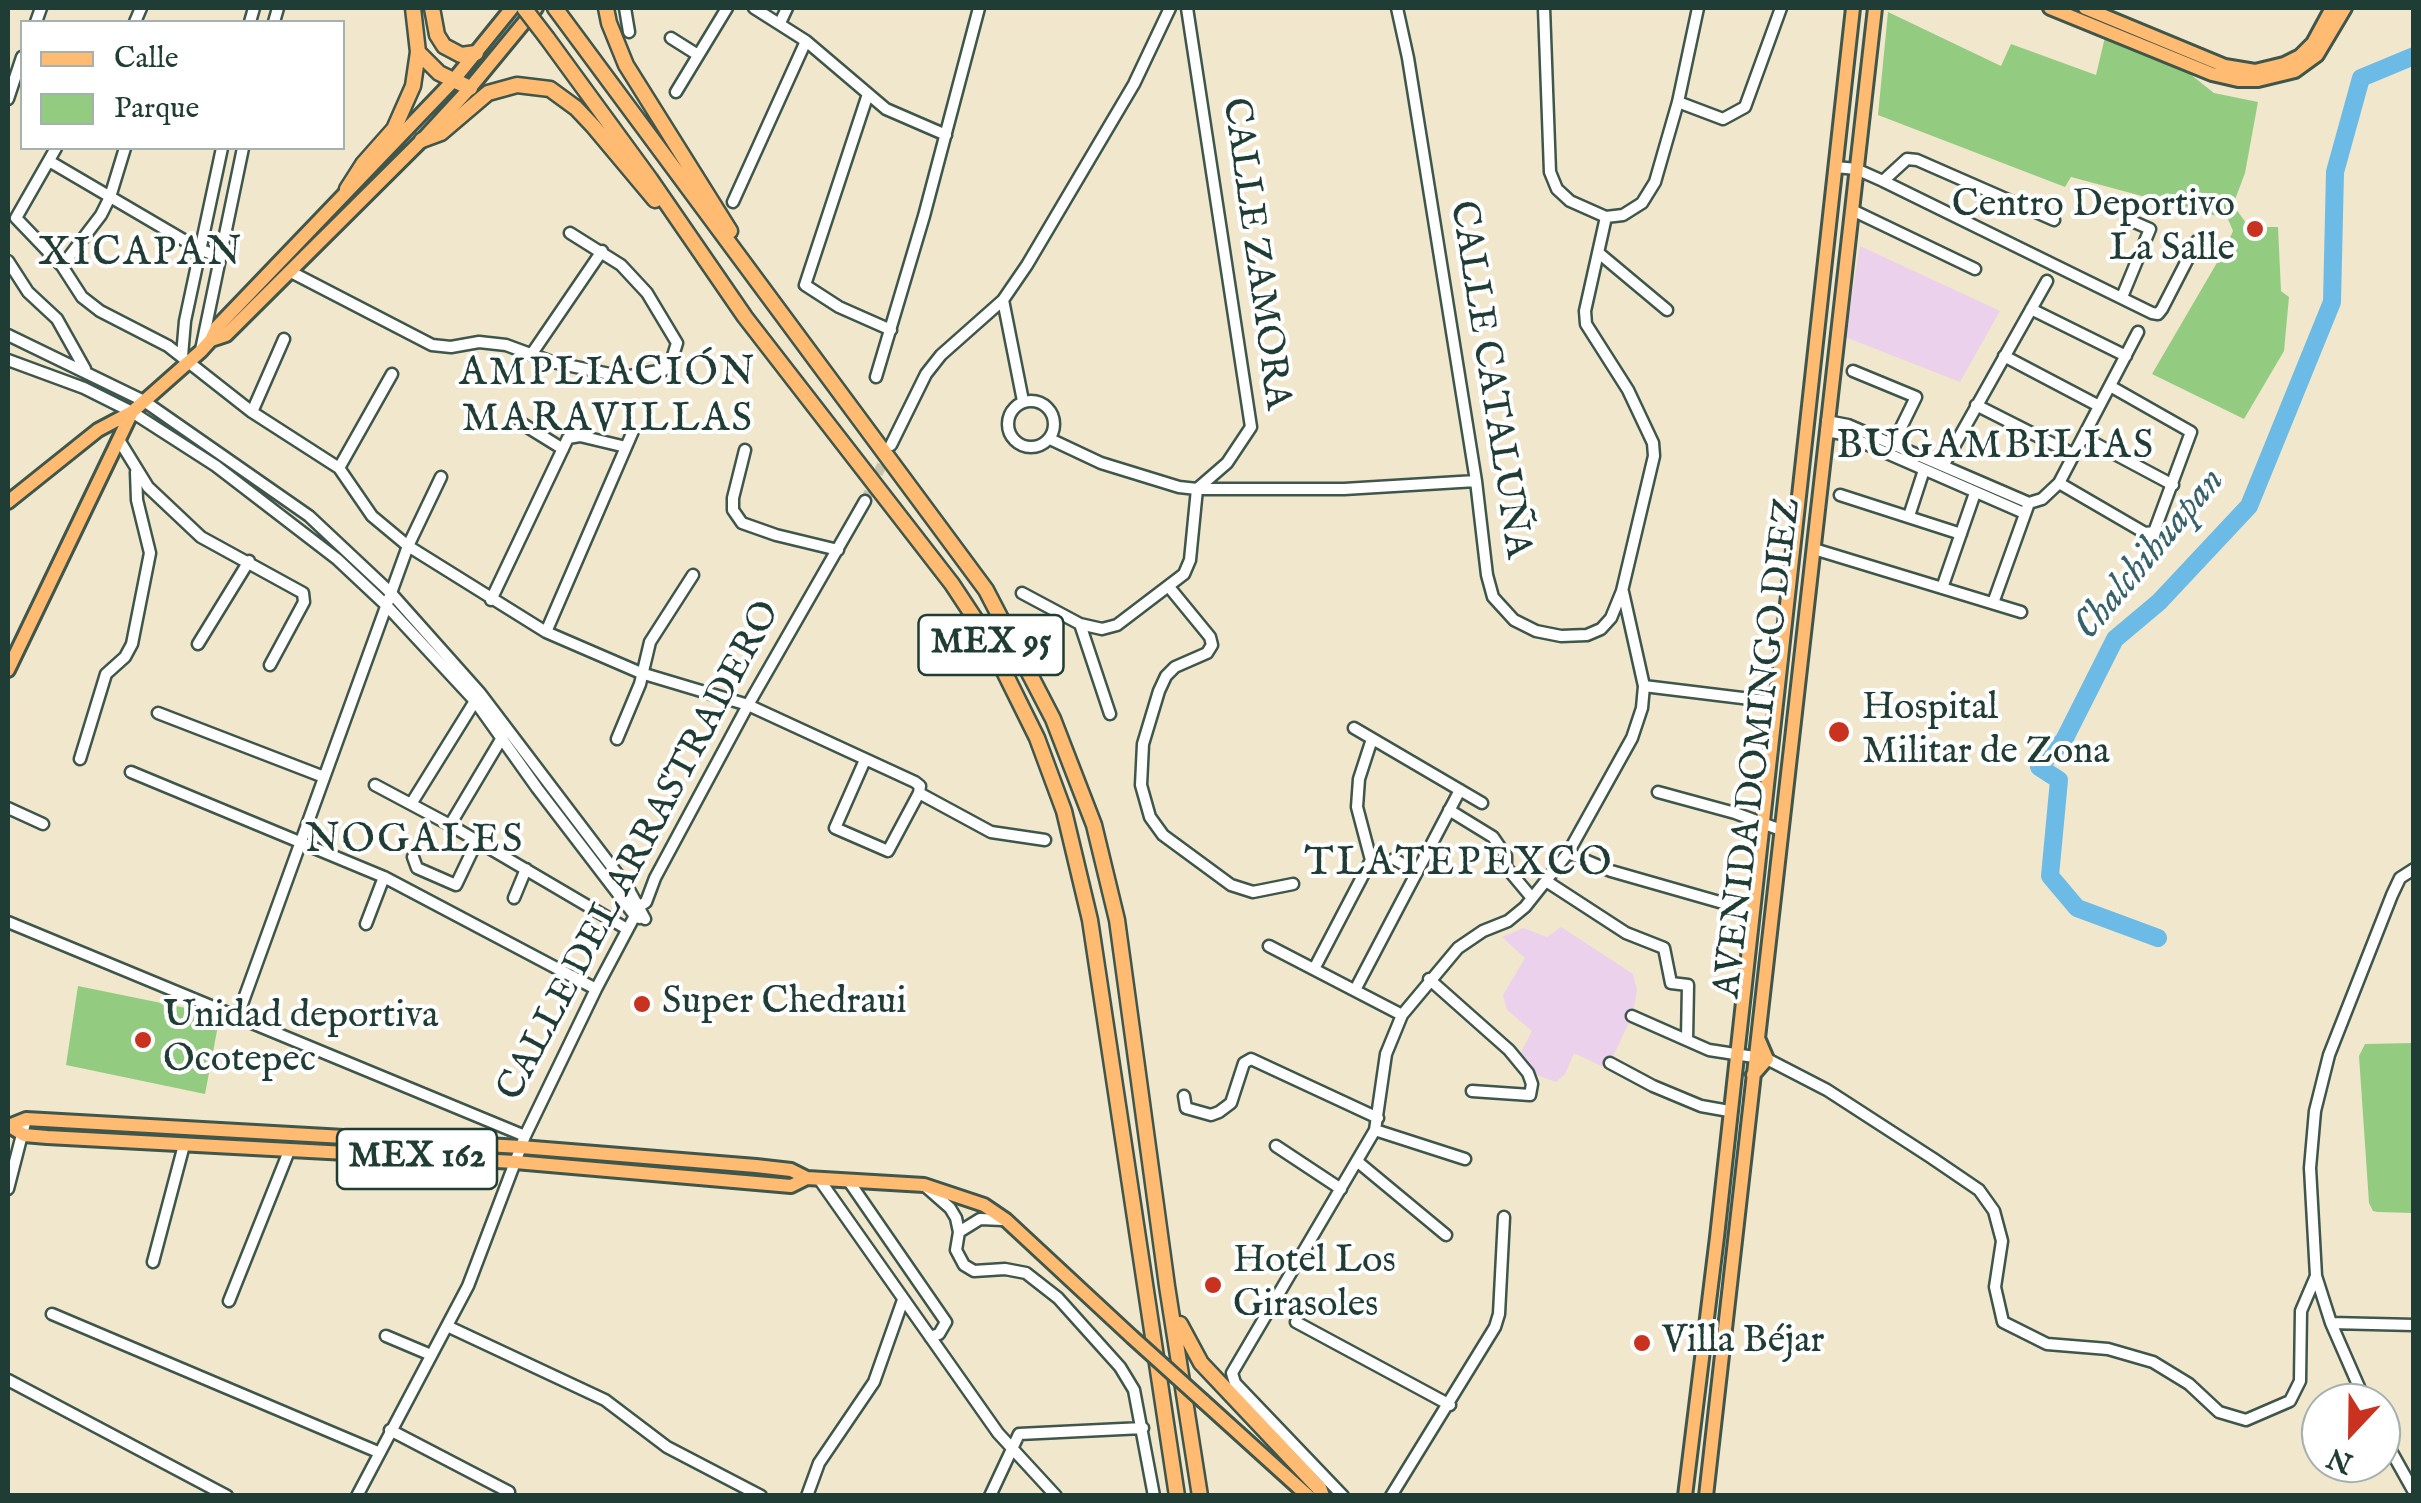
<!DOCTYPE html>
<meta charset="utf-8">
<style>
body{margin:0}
#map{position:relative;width:2421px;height:1503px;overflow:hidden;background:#f0e7cc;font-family:"IM FELL English",serif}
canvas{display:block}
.frame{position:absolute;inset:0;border:10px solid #1f3d34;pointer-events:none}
.legend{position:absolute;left:20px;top:20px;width:325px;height:130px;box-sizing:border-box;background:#fff;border:2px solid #a5b1ae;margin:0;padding:12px 18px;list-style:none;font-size:30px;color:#1f3d34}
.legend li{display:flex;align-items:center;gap:20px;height:50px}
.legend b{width:50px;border:2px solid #a5b1ae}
.north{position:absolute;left:2301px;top:1383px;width:100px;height:100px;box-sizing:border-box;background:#fff;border:2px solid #a5b1ae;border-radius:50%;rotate:202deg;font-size:28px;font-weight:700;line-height:40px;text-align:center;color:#1f3d34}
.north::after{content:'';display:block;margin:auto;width:35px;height:45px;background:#c8321e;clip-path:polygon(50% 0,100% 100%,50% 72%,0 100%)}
</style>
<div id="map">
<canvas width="2421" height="1503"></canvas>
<div class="frame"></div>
<ul class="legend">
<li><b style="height:12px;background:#ffbb71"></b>Calle</li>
<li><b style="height:28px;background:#93cc80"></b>Parque</li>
</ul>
<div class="north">N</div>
</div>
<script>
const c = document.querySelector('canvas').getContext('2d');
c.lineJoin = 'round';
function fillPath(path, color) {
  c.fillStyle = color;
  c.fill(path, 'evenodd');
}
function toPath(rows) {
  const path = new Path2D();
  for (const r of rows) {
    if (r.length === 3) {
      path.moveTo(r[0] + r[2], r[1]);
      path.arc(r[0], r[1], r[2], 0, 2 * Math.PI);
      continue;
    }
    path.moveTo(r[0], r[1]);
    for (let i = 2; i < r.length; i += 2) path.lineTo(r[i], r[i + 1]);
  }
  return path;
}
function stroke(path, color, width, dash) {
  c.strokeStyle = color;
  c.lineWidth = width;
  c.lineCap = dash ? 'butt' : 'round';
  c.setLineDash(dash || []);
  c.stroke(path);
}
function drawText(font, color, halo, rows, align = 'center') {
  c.font = font + ' "IM FELL English",serif';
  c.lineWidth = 8;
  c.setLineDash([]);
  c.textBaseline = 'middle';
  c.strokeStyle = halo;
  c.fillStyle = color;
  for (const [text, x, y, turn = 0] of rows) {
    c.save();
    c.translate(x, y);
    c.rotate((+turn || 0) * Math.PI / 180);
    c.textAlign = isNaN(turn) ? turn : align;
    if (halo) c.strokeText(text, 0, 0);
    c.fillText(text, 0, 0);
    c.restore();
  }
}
const built = toPath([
 [1860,246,2000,311,1960,382,1845,337],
 [1561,927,1633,974,1637,990,1632,1016,1607,1069,1574,1053,1565,1074,1556,1082,1531,1073,1519,1056,1532,1031,1507,1010,1503,995,1525,958,1502,937,1523,928,1547,937]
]);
const green = toPath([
 [1888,12,2001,66,2011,44,2096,75,2105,37,2180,66,2214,93,2258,102,2245,173,2233,205,2249,227,2278,227,2281,291,2289,297,2284,351,2244,419,2152,374,2225,249,2233,231,2228,219,2071,177,2065,187,1878,115],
 [78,986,220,1015,205,1094,66,1065],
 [2413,1043,2413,1213,2378,1212,2373,1211,2369,1203,2359,1056,2365,1044]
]);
const river = toPath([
 [2158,938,2077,908,2050,876,2059,780,2039,767,2064,740,2115,639,2159,602,2249,506,2332,302,2335,172,2361,78,2414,56]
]);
const minorTunnel = toPath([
 [865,501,888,452]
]);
const minor = toPath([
 [625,8,629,32],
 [754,8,806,41,886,109,946,135],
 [1397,8,1408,58,1476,481,1487,575,1493,597,1514,620,1536,631,1561,636,1587,635,1601,629,1611,618,1622,591,1654,456,1653,443,1628,390,1586,324,1585,311,1606,217],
 [1544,8,1550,172,1557,189,1570,201,1606,217,1623,215,1642,203,1655,182,1678,102,1698,8],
 [36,22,41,8],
 [135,22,141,8],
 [250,22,254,8],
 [274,22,278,8],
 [780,23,787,8],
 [671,38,698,55],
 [676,92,727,8],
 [868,94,805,285,839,307,891,330],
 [8,99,22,57],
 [1678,102,1723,119,1745,107,1781,8],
 [56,148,16,218,62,266,82,297,100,311,168,346,252,412,339,468,372,516,408,546,546,632,641,673,748,705,915,782,920,786,919,793,888,851,835,828,865,760],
 [49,161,199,249,220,257],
 [1836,167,1856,169,1883,181,2152,313,2158,314,2162,309,2197,241],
 [1883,181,1907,159,1917,160,2054,220],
 [733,202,806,41],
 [1852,210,1975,269],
 [1600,254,1667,310],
 [8,261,28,292,57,319,85,369],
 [62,266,101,215,110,197,125,148],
 [291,272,432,345,451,347,479,342,506,345,552,362,624,377,664,370,672,359,677,343,647,293,621,265,570,233],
 [2122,297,2150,229,2134,222],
 [1003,300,1023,401],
 [2031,309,2126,356],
 [8,335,144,401,309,516,391,593,480,693,628,888,645,919],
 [201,350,243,148],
 [533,352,602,251],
 [182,356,185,321,222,148],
 [2004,356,2099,406],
 [8,360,84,388,132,412,216,466,337,559,386,605,475,701,537,788,635,916,640,918],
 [1853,371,1916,397,1893,444],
 [876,377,924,216,979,8],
 [1031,424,23],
 [1976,405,2073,454],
 [252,412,284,339],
 [1827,421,1848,425,2029,503],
 [521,423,563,449],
 [1826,431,1843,434,2024,513],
 [2083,437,2173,485],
 [1050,439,1101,463,1179,487,1197,489,1344,489,1476,481],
 [119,440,148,487,201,537,303,593,304,602,270,665],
 [891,445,926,374,941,355,1003,300,1027,265,1134,84,1170,8],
 [745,450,733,498,733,510,742,523,776,535,838,550],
 [1943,466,2047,281],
 [339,468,392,374],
 [2059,483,2145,533,2154,532,2191,432,2110,386],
 [1840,495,1961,534],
 [1909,516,1924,470],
 [1814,549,2021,612],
 [1169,587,1210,637,1212,645,1207,653,1175,667,1166,676,1159,691,1143,744,1141,785,1150,817,1163,835,1231,885,1253,892,1293,884],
 [1942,588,1975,493],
 [1022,593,1080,624,1102,629,1117,625,1184,574,1190,560,1197,489,1227,463,1251,427,1187,8],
 [491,600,568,438,580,436,626,447],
 [1993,603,2029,503,2042,499,2059,483,2138,332],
 [1080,624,1110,714],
 [546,632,633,431],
 [198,644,249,561],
 [1644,686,1775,702],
 [158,713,324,777],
 [1354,728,1482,803],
 [617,739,640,684,650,642,693,575],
 [80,759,106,674,125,657,132,644,150,553,137,500,136,472],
 [131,772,384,877,596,989],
 [375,785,450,825,627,929],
 [1658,792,1735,813,1781,830],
 [919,793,991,832,1045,840],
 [411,804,475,701],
 [8,808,43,824],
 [1449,810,1493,837,1506,856,1506,867,1532,898],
 [450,825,503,736],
 [1568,853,1611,871,1751,911],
 [413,857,417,868,456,885,477,841],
 [1394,859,1417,872],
 [1546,881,1626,933,1664,948,1671,983,1688,985,1687,1040],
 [514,898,526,869],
 [8,922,525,1136],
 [366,924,384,877],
 [1269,946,1402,1015],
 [1314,969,1371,860,1357,807,1359,779,1372,739],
 [1429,979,1509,1050,1528,1073,1532,1084,1530,1095,1472,1091],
 [1355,990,1460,790],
 [1632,1016,1709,1050,1767,1059,1827,1090,1932,1158,1979,1190,1994,1211,2002,1241,1995,1287,2003,1322,2047,1344,2108,1349,2153,1362,2189,1384,2219,1412,2246,1420,2290,1401,2300,1381,2301,1311,2316,1276],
 [237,1018,408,546,441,477],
 [1610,1063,1653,1086,1701,1106,1729,1111],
 [1184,1096,1186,1108,1211,1115,1219,1112,1231,1103,1244,1063,1251,1059,1378,1118],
 [1375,1130,1465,1159],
 [1276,1146,1341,1189],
 [1358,1162,1446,1235],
 [819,1179,998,1433,1056,1496],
 [848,1180,946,1322,939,1334,930,1337],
 [925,1186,950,1208,956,1218,959,1232,956,1250,964,1265,974,1271,1005,1269,1026,1273,1058,1298,1120,1367,1134,1390,1154,1496],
 [8,1189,26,1119],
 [959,1232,980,1219,1003,1220],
 [153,1262,184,1145],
 [229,1301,289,1151],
 [52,1314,378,1452],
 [1296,1322,1450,1405],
 [2331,1323,2414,1325],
 [447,1326,605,1400,667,1447,761,1496],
 [386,1336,431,1355],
 [8,1380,227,1496],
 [2366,1403,2331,1323,2316,1276,2310,1168,2315,1111,2329,1055,2392,895,2400,878,2414,869],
 [390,1430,509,1492],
 [2381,1433,2414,1492],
 [357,1496,468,1286,525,1136,596,989,640,906,646,902,655,878,748,705,865,501],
 [807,1496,819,1463,874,1382,903,1300],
 [990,1496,1019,1434,1143,1428],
 [1343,1496,1235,1383,1232,1373,1375,1130,1386,1054,1402,1015,1458,948,1483,931,1508,921,1525,907,1568,853,1632,738,1642,708,1644,686,1623,592],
 [1391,1496,1495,1327,1499,1314,1504,1217]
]);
const major = toPath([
 [2050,8,2212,74,2238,80,2258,80,2295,71,2317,55,2345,8],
 [2085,8,2225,66,2255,71,2284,64,2300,56,2313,43,2332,8],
 [211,340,226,335,422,140,470,88,536,8],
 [8,502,98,430,132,412,201,351,211,340,217,327,452,82,512,8],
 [8,670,132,412],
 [1753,1075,1767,1059,1758,1038],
 [8,1125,24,1135,47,1137,515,1162,791,1186,807,1178],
 [11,1125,26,1119,521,1147,756,1166,791,1170,807,1178,924,1185,984,1205,1006,1220,1132,1337],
 [1203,1401,1308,1496],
 [1685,1496,1717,1237,1853,8],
 [1706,1496,1875,8]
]);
const highway = toPath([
 [432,8,437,35,444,46,461,55,476,53],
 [555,8,986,590,1053,719,1094,825,1117,920,1167,1286,1200,1496],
 [606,8,609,23,626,65,730,231],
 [547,38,650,179,745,317,952,584,987,637,1037,738,1064,811,1090,920,1177,1496],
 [418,52,439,73,470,88],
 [422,140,441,133,488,93,517,85,550,89,576,108,593,126,655,200],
 [347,189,363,164,394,129,413,86,418,52,413,8],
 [1180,1324,1201,1363,1319,1488,1322,1496]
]);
const majorBridge = toPath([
 [1132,1337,1203,1401]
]);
const highwayBridge = toPath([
 [524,8,547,38]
]);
const markers = [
 [2255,229,10,"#c8321e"],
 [1839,732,12,"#c8321e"],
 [642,1004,10,"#c8321e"],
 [143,1040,10,"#c8321e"],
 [1213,1285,10,"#c8321e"],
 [1642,1343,10,"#c8321e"]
];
const shields = [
 [991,645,145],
 [417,1159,160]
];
const shieldNames = [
 ["MEX 95",991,645],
 ["MEX 162",417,1159]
];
const poiNames = [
 ["Centro Deportivo",2235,207,"right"],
 ["La Salle",2235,251,"right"],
 ["Hospital",1862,710],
 ["Militar de Zona",1862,754],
 ["Super Chedraui",662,1004],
 ["Unidad deportiva",163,1018],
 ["Ocotepec",163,1062],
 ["Hotel Los",1233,1263],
 ["Girasoles",1233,1307],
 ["Villa Béjar",1662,1343]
];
const streetNames = [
 ["CALLE ZAMORA",1254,254,82],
 ["CALLE CATALUÑA",1488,380,81],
 ["AVENIDA DOMINGO DIEZ",1760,748,-83],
 ["CALLE DEL ARRASTRADERO",641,852,-62]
];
const neighbourhoodNames = [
 ["XICAPAN",141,256],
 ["AMPLIACIÓN",608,376],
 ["MARAVILLAS",608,422],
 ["BUGAMBILIAS",1996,449],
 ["NOGALES",415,843],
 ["TLATEPEXCO",1459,866]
];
const waterNames = [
 ["Chalchihuapan",2151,555,-50]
];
fillPath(built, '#ebd1eb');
fillPath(green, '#93cc80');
stroke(river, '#6cbae6', 18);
stroke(minorTunnel, '#c6c5ae', 10, [10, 5]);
stroke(minor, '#3e564b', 15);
stroke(major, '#3e564b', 18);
stroke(highway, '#3e564b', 19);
stroke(minor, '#fff', 10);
stroke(major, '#ffbb71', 12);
stroke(highway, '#ffbb71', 14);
stroke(majorBridge, '#3e564b', 18, []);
stroke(highwayBridge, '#3e564b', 19, []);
stroke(majorBridge, '#ffbb71', 12);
stroke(highwayBridge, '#ffbb71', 14);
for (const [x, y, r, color] of markers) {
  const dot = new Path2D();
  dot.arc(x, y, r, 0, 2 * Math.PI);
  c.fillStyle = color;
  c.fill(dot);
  stroke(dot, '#fff', 4);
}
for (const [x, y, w] of shields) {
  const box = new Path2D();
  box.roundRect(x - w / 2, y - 30, w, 60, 8);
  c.fillStyle = '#fff';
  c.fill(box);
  stroke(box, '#1f3d34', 2.5);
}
drawText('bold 35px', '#1f3d34', null, shieldNames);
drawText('38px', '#1f3d34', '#fff', poiNames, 'left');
drawText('38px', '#1f3d34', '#fff', streetNames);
c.letterSpacing = '2.5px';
drawText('40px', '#1f3d34', '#fff', neighbourhoodNames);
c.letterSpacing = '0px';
drawText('italic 40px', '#366269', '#fff', waterNames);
</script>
